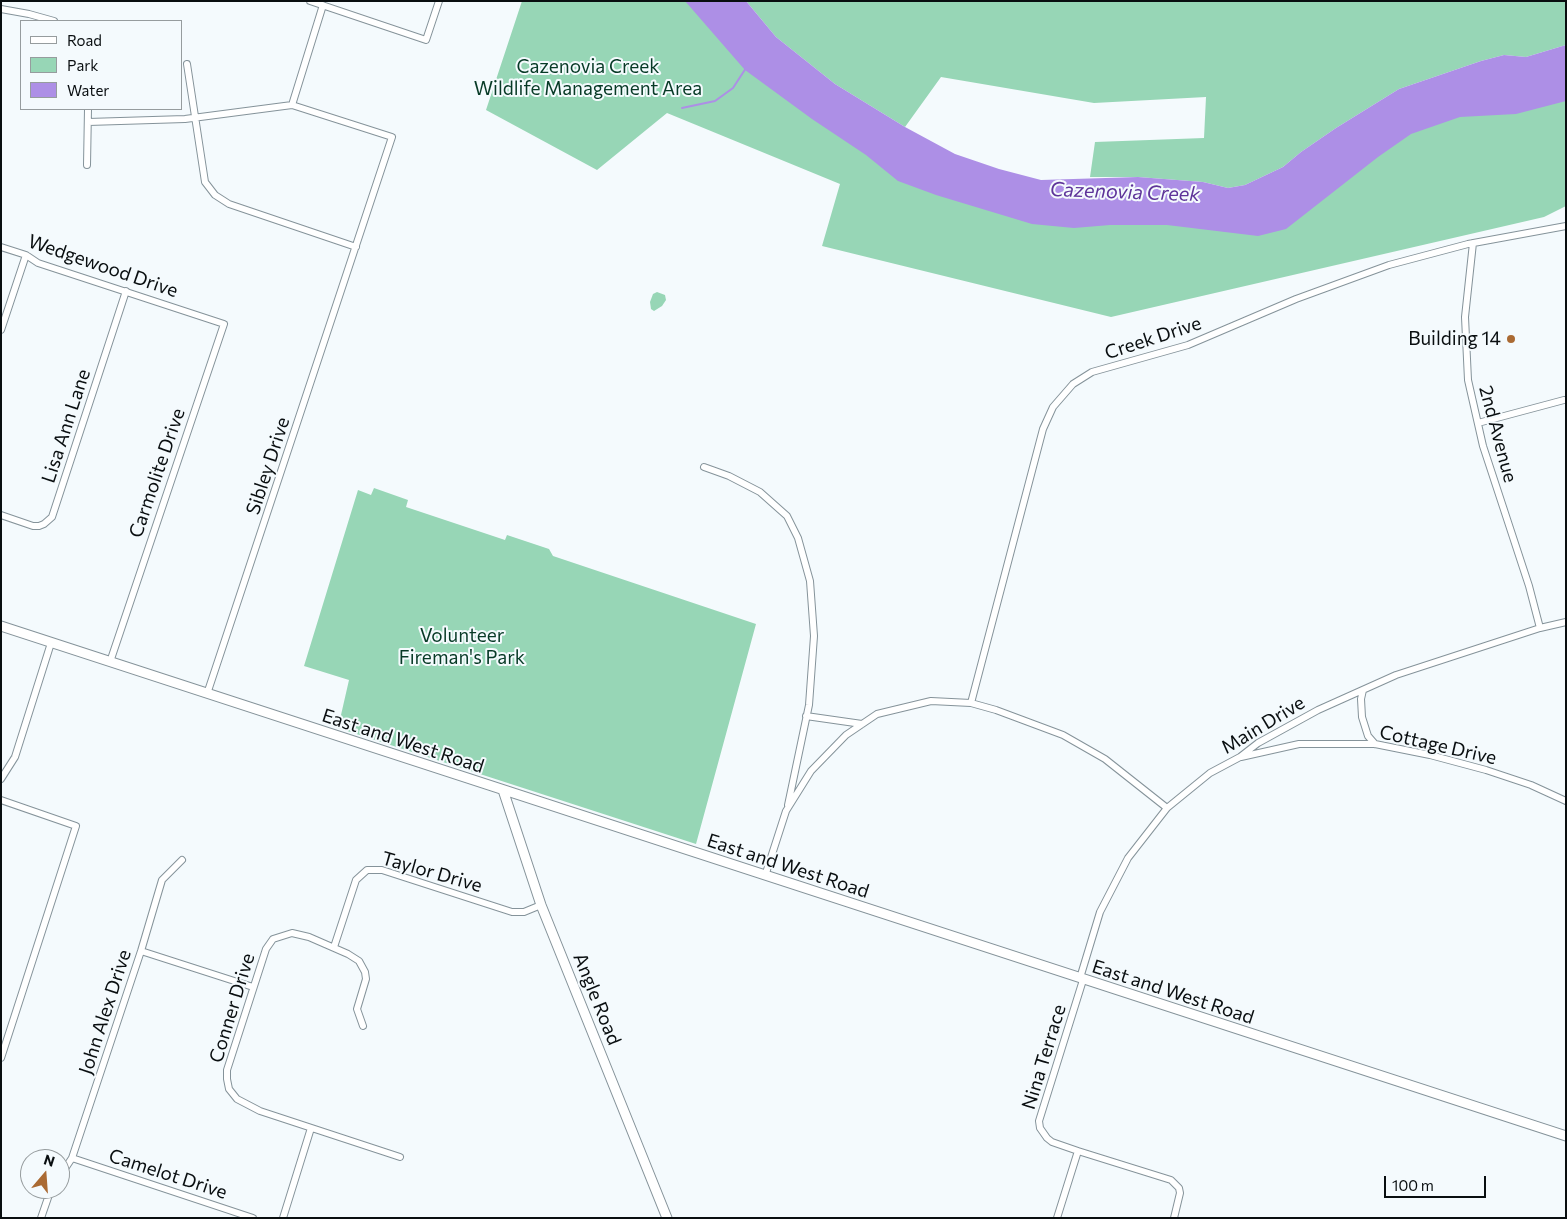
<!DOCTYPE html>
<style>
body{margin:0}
#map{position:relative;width:1567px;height:1219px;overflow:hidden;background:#f4fafd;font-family:Commissioner,sans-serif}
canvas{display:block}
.frame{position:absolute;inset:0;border:2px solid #090e10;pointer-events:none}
.legend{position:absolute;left:20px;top:20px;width:162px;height:90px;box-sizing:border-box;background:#f4fafd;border:1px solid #969c9e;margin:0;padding:6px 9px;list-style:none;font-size:15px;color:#090e10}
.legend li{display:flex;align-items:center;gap:10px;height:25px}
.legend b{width:25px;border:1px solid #969c9e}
.north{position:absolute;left:20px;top:1149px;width:50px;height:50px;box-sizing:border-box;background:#f4fafd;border:1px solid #969c9e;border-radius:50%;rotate:18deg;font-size:14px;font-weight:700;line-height:20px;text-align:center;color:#090e10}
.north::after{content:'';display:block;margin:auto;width:18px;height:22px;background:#aa6a33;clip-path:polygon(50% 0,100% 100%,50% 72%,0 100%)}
.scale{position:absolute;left:1384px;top:1176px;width:102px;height:22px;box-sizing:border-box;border:2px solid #090e10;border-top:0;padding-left:6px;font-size:15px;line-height:18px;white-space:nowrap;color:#090e10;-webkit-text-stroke:4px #f4fafd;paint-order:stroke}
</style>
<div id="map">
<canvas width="1567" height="1219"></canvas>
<div class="frame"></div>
<ul class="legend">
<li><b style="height:6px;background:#fff"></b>Road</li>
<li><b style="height:14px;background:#97d6b6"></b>Park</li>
<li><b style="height:14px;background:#ad8fe6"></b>Water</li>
</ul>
<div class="north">N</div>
<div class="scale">100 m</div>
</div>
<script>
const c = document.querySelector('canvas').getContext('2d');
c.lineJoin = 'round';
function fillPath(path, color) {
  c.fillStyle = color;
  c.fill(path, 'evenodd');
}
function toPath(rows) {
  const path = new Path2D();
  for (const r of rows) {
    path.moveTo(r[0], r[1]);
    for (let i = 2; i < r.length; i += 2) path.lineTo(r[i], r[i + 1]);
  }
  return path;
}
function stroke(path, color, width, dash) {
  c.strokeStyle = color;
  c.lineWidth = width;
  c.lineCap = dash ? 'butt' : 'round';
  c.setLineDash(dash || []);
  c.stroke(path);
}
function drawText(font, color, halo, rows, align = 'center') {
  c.font = font + ' Commissioner,sans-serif';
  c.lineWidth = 4;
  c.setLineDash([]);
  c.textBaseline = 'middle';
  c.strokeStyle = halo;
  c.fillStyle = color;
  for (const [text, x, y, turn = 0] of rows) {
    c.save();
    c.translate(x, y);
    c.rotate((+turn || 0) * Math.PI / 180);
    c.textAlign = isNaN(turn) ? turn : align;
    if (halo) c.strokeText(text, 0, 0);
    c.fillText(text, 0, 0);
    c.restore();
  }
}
const green = toPath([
 [522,1,709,1,919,169,1257,213,1375,130,1566,68,1566,206,1544,217,1111,317,822,246,840,184,667,113,597,170,486,110],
 [746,1,1566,1,1566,45,1526,57,1504,55,1481,61,1399,89,1336,128,1301,152,1283,167,1245,185,1228,188,1203,182,1138,177,1090,177,1095,142,1204,138,1206,97,1094,103,941,77,905,127,835,84,776,37],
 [657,292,665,295,666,300,662,306,654,311,651,309,650,302,653,294],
 [374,488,408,500,406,507,505,540,507,535,549,549,553,556,756,624,696,844,338,728,349,680,304,666,358,490,371,495]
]);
const water = toPath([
 [685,1,746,1,776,37,835,84,905,127,955,154,999,169,1041,180,1138,177,1203,182,1228,188,1245,185,1283,167,1301,152,1336,128,1399,89,1481,61,1504,55,1526,57,1566,45,1566,101,1516,114,1460,117,1411,134,1378,157,1286,229,1258,236,1167,225,1110,225,1074,228,1032,224,936,195,898,181,866,155,812,119,745,70]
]);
const stream = toPath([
 [682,108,715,101,733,88,746,68]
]);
const street = toPath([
 [310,1,426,40,439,1],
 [1,9,29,14,54,21],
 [187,64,205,182,215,195,229,204,356,247],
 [292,105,323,5],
 [88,122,185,119,292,105,392,137,207,694],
 [87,165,88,109],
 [1473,243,1465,317,1468,380,1483,446,1529,586,1540,628],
 [1,247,26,255,38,263,224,324,110,662],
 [1,330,26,255],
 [1478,423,1564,400],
 [704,467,729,476,760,492,787,516,798,538,810,581,814,636,809,705,788,805],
 [1,515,33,526,39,526,44,524,52,517,126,291],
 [1363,690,1361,699,1362,717,1368,736,1375,744],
 [971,703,1043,429,1053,407,1073,384,1092,372,1188,345,1296,299,1389,265,1468,244,1566,226],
 [806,716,862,724],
 [1241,757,1299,744,1375,744,1430,755,1486,770,1531,785,1566,801],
 [1,779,15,757,51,643],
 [1,800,76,826,1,1058],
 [765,876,786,811,811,771,846,735,877,714,931,701,971,703,996,710,1063,735,1105,759,1167,808],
 [334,947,356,880,367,870,382,870,512,912,524,912,541,905],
 [141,951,253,987],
 [1080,978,1100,912,1128,858,1167,808,1210,773,1240,757,1258,743,1318,710,1396,675,1540,628,1566,622],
 [363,1026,357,1009,366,979,365,972,359,961,348,954,309,937,292,933,273,939,266,949,227,1070,227,1079,229,1089,237,1099,260,1111,400,1157],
 [1078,1151,1052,1142,1047,1138,1040,1128,1039,1121,1083,980],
 [72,1158,253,1218],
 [60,1176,72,1158,141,951,162,880,182,860],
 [41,1218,51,1189],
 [283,1218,311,1128],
 [1057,1218,1078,1151,1171,1180,1179,1188,1180,1193,1174,1218]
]);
const secondary = toPath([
 [1,626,1566,1136],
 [503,790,541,905,667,1218]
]);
const markers = [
 [1511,339,5,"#aa6a33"]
];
const parkNames = [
 ["Cazenovia Creek",588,67],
 ["Wildlife Management Area",588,89],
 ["Volunteer",462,636],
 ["Fireman's Park",462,658]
];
const streetNames = [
 ["Wedgewood Drive",103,266,19],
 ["Creek Drive",1153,338,-18],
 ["Lisa Ann Lane",66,426,-72],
 ["2nd Avenue",1498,434,75],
 ["Sibley Drive",268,466,-72],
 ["Carmolite Drive",157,473,-71],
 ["Main Drive",1263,725,-31],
 ["East and West Road",403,741,18],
 ["Cottage Drive",1438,745,13],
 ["East and West Road",788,866,18],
 ["Taylor Drive",432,872,16],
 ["East and West Road",1173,992,18],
 ["Angle Road",597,999,68],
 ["Conner Drive",232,1008,-73],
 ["John Alex Drive",105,1012,-72],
 ["Nina Terrace",1044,1057,-73],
 ["Camelot Drive",168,1174,18]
];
const poiNames = [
 ["Building 14",1501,339]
];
const waterNames = [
 ["Cazenovia Creek",1125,192,2]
];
fillPath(green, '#97d6b6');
fillPath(water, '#ad8fe6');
stroke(stream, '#ad8fe6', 2);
stroke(street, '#85939a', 8);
stroke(secondary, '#85939a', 11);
stroke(street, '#fff', 6);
stroke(secondary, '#fff', 9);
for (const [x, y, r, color] of markers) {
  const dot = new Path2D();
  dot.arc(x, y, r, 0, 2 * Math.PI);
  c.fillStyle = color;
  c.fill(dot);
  stroke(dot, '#f4fafd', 2);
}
drawText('19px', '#073a26', '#f4fafd', parkNames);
drawText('19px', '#090e10', '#f4fafd', streetNames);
drawText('19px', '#090e10', '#f4fafd', poiNames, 'right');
drawText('italic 20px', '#5e3499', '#f4fafd', waterNames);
</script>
